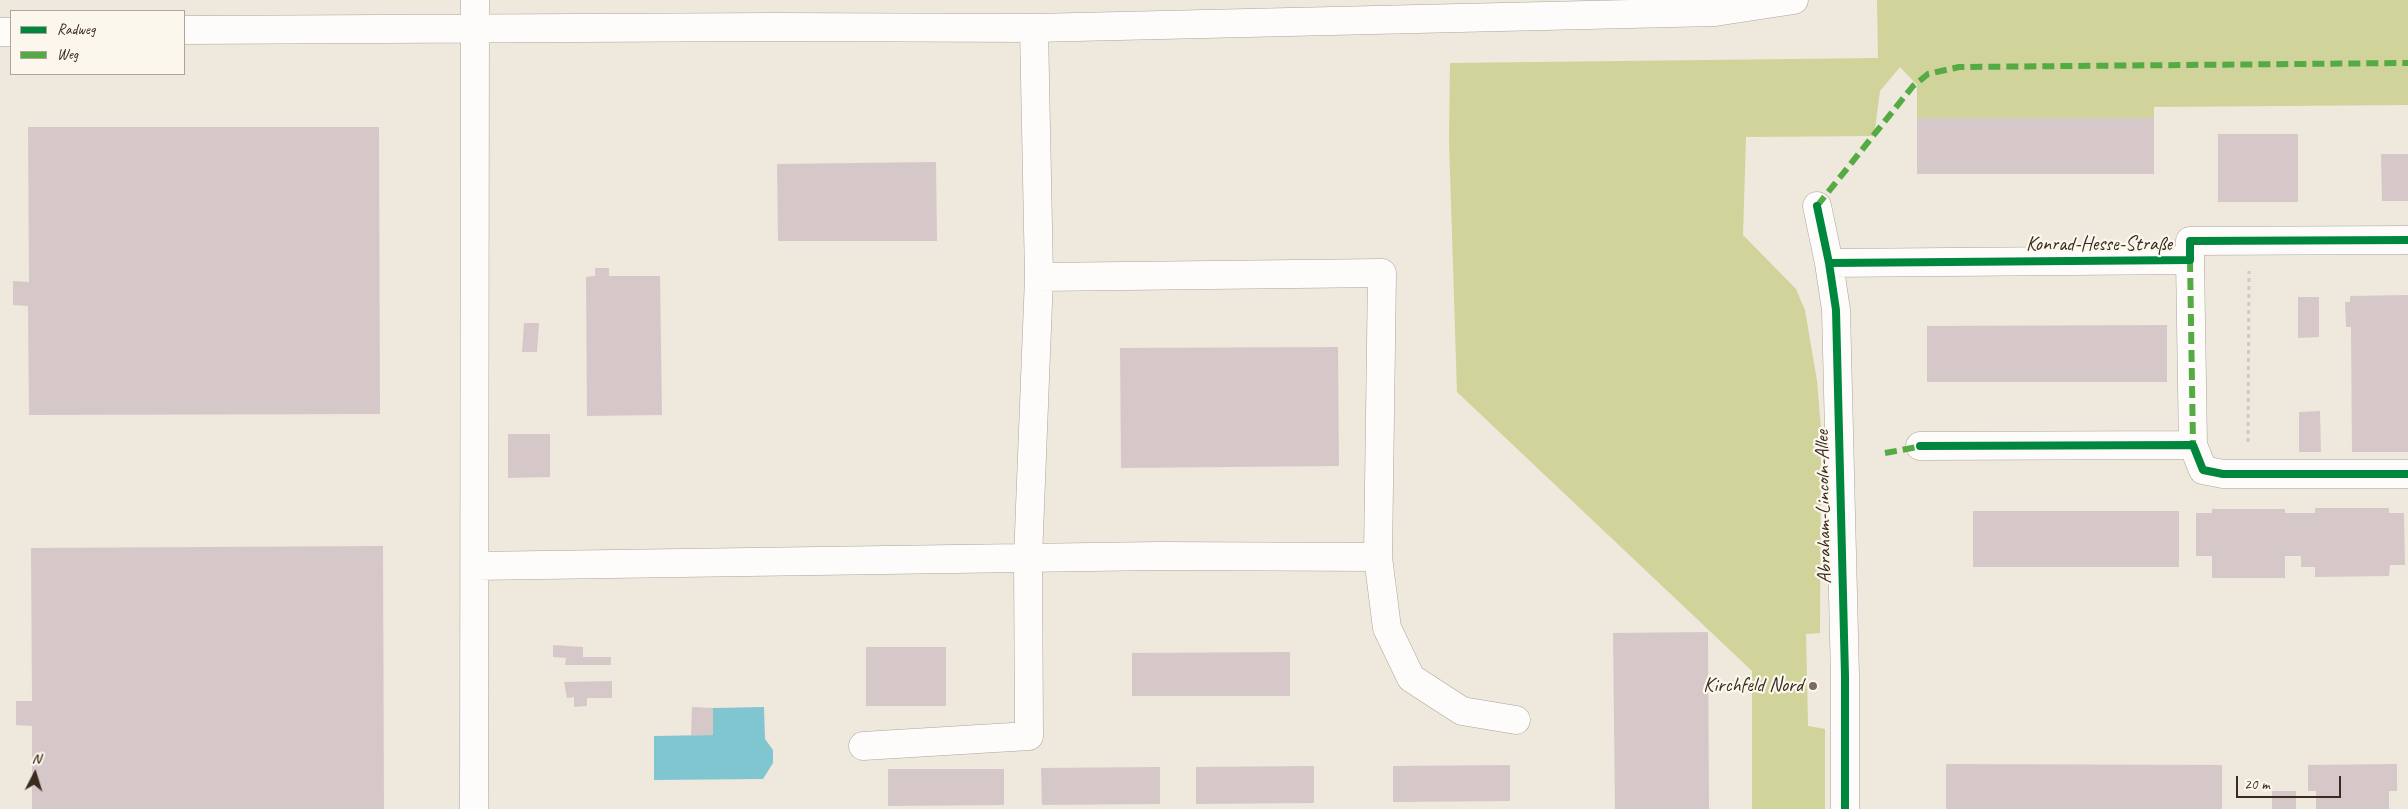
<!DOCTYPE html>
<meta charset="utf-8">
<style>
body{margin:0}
#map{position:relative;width:2408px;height:809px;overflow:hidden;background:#efe8dc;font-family:Caveat,sans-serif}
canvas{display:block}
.legend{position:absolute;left:10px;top:10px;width:175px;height:65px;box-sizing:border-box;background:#fbf7ec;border:1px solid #aea59a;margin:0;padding:6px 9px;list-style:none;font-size:15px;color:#3b2a1e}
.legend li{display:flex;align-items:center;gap:10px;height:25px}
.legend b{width:25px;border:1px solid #aea59a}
.north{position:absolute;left:10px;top:749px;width:50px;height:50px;-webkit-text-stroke:4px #fbf7ec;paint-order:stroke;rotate:5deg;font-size:14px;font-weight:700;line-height:20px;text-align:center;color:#3b2a1e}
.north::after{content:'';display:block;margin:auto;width:18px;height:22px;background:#3b2a1e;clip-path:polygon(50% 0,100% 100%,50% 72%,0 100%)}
.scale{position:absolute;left:2236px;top:776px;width:105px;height:22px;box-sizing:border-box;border:2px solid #3b2a1e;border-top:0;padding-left:6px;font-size:15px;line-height:18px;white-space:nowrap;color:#3b2a1e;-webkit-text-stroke:4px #fbf7ec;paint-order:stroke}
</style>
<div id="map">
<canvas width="2408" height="809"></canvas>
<ul class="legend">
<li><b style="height:6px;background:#00873e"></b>Radweg</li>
<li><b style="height:6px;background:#55ab43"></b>Weg</li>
</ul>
<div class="north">N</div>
<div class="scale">20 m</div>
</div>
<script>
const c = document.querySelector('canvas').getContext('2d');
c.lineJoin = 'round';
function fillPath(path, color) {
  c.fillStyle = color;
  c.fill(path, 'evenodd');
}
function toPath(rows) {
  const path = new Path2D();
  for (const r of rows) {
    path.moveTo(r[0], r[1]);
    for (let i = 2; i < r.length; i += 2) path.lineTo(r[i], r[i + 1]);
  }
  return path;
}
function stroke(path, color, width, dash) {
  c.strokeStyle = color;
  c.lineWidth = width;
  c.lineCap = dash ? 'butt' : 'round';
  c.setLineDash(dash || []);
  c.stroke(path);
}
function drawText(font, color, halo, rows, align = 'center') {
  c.font = font + ' Caveat,sans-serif';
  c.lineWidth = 4.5;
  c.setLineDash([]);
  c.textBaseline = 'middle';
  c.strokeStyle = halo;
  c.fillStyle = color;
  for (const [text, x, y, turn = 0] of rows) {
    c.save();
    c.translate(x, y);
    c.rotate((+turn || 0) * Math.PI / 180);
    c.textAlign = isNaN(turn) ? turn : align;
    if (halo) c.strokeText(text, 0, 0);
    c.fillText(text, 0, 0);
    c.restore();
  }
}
const green = toPath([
 [1877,0,2408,0,2408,105,2154,107,2154,118,1917,118,1917,85,1900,67,1880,91,1874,136,1746,137,1743,235,1796,289,1805,310,1817,381,1821,429,1820,633,1806,634,1808,726,1825,729,1825,809,1752,809,1752,671,1457,392,1449,140,1450,63,1878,58]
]);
const water = toPath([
 [764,707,765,739,773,750,773,763,763,779,654,780,654,736,713,735,713,708]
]);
const building = toPath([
 [1917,118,2154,118,2154,174,1917,174],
 [28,127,379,127,380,414,29,415,28,306,13,305,13,281,29,282],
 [2218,134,2298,134,2298,202,2218,202],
 [2381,154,2408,154,2408,201,2382,201],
 [936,162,937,241,778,241,777,164],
 [595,268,609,268,609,276,660,276,662,415,587,416,586,277,595,276],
 [2408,295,2408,452,2352,452,2351,327,2346,327,2345,302,2350,302,2350,296],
 [2298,297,2319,297,2319,337,2298,338],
 [524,323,539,323,537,352,522,352],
 [2167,325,2167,382,1927,382,1927,326],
 [1338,347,1339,466,1121,468,1120,348],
 [2320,411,2321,452,2299,452,2299,412],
 [508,434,550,434,550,477,508,478],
 [2315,508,2389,508,2389,513,2404,513,2405,565,2390,565,2389,576,2315,577,2315,567,2301,567,2301,556,2285,556,2285,578,2212,578,2212,556,2196,556,2196,513,2212,513,2212,509,2285,509,2285,513,2315,513],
 [1973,511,2179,511,2179,567,1973,567],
 [383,546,384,809,32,809,32,726,16,725,16,701,32,701,31,548],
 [1708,632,1709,809,1615,809,1613,633],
 [553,645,583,647,583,657,611,657,611,665,565,665,566,658,553,657],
 [866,647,946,647,946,706,866,706],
 [1290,652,1290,696,1132,696,1132,653],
 [612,681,612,698,587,698,587,706,574,707,574,697,567,698,564,682],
 [692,707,713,708,713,735,691,735],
 [1946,764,2222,765,2222,809,1946,809],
 [2397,764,2397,791,2389,791,2389,809,2316,809,2316,791,2308,791,2308,765],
 [1510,765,1510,801,1393,802,1393,766],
 [1314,766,1314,803,1196,804,1196,767],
 [1160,767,1160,804,1042,805,1041,768],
 [888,769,1004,769,1004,805,888,806],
 [2272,791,2296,791,2296,809,2272,809]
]);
const path = toPath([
 [2248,442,2249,271]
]);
const minor = toPath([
 [184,30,775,27,1034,28,1715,12,1794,0],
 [0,32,11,32],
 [1817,206,1829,263,1836,310,1845,676,1845,809],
 [2190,260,2193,445],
 [1829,263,2190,260,2190,241,2408,240],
 [1920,446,2193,445,2203,470,2223,474,2408,474],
 [1378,557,1387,628,1411,678,1462,711,1516,720],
 [475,566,1159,556,1378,557,1382,273,1039,277],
 [863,746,1029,736,1028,558,1039,277,1034,28],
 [474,809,475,0]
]);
const quiet = toPath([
 [1817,206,1913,86,1928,74,1959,67,2408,63],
 [2190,260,2193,445],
 [1885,453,1923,446]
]);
const cycleway = toPath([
 [1817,206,1829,263,1836,310,1845,676,1845,809],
 [1829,263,2190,260,2190,241,2408,240],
 [1920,446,2193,445,2203,470,2223,474,2408,474]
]);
const markers = [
 [1813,686,5,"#7a6c60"]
];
const streetNames = [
 ["Konrad-Hesse-Straße",2099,245],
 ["Abraham-Lincoln-Allee",1824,507,-91]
];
const poiNames = [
 ["Kirchfeld Nord",1803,686]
];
fillPath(green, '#d0d39a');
fillPath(water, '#7fc6d1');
fillPath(building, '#d6c8c9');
stroke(minor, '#aba49c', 29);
stroke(path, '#cdcac7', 3, [4, 4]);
stroke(minor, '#fdfcfa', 28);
stroke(quiet, '#55ab43', 6, [12, 6]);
stroke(cycleway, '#00873e', 8);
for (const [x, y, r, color] of markers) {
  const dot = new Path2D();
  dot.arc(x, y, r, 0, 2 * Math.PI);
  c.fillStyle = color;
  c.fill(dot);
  stroke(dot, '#fbf7ec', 2);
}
drawText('20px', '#3b2a1e', '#fbf7ec', streetNames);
drawText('20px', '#3b2a1e', '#fbf7ec', poiNames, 'right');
</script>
